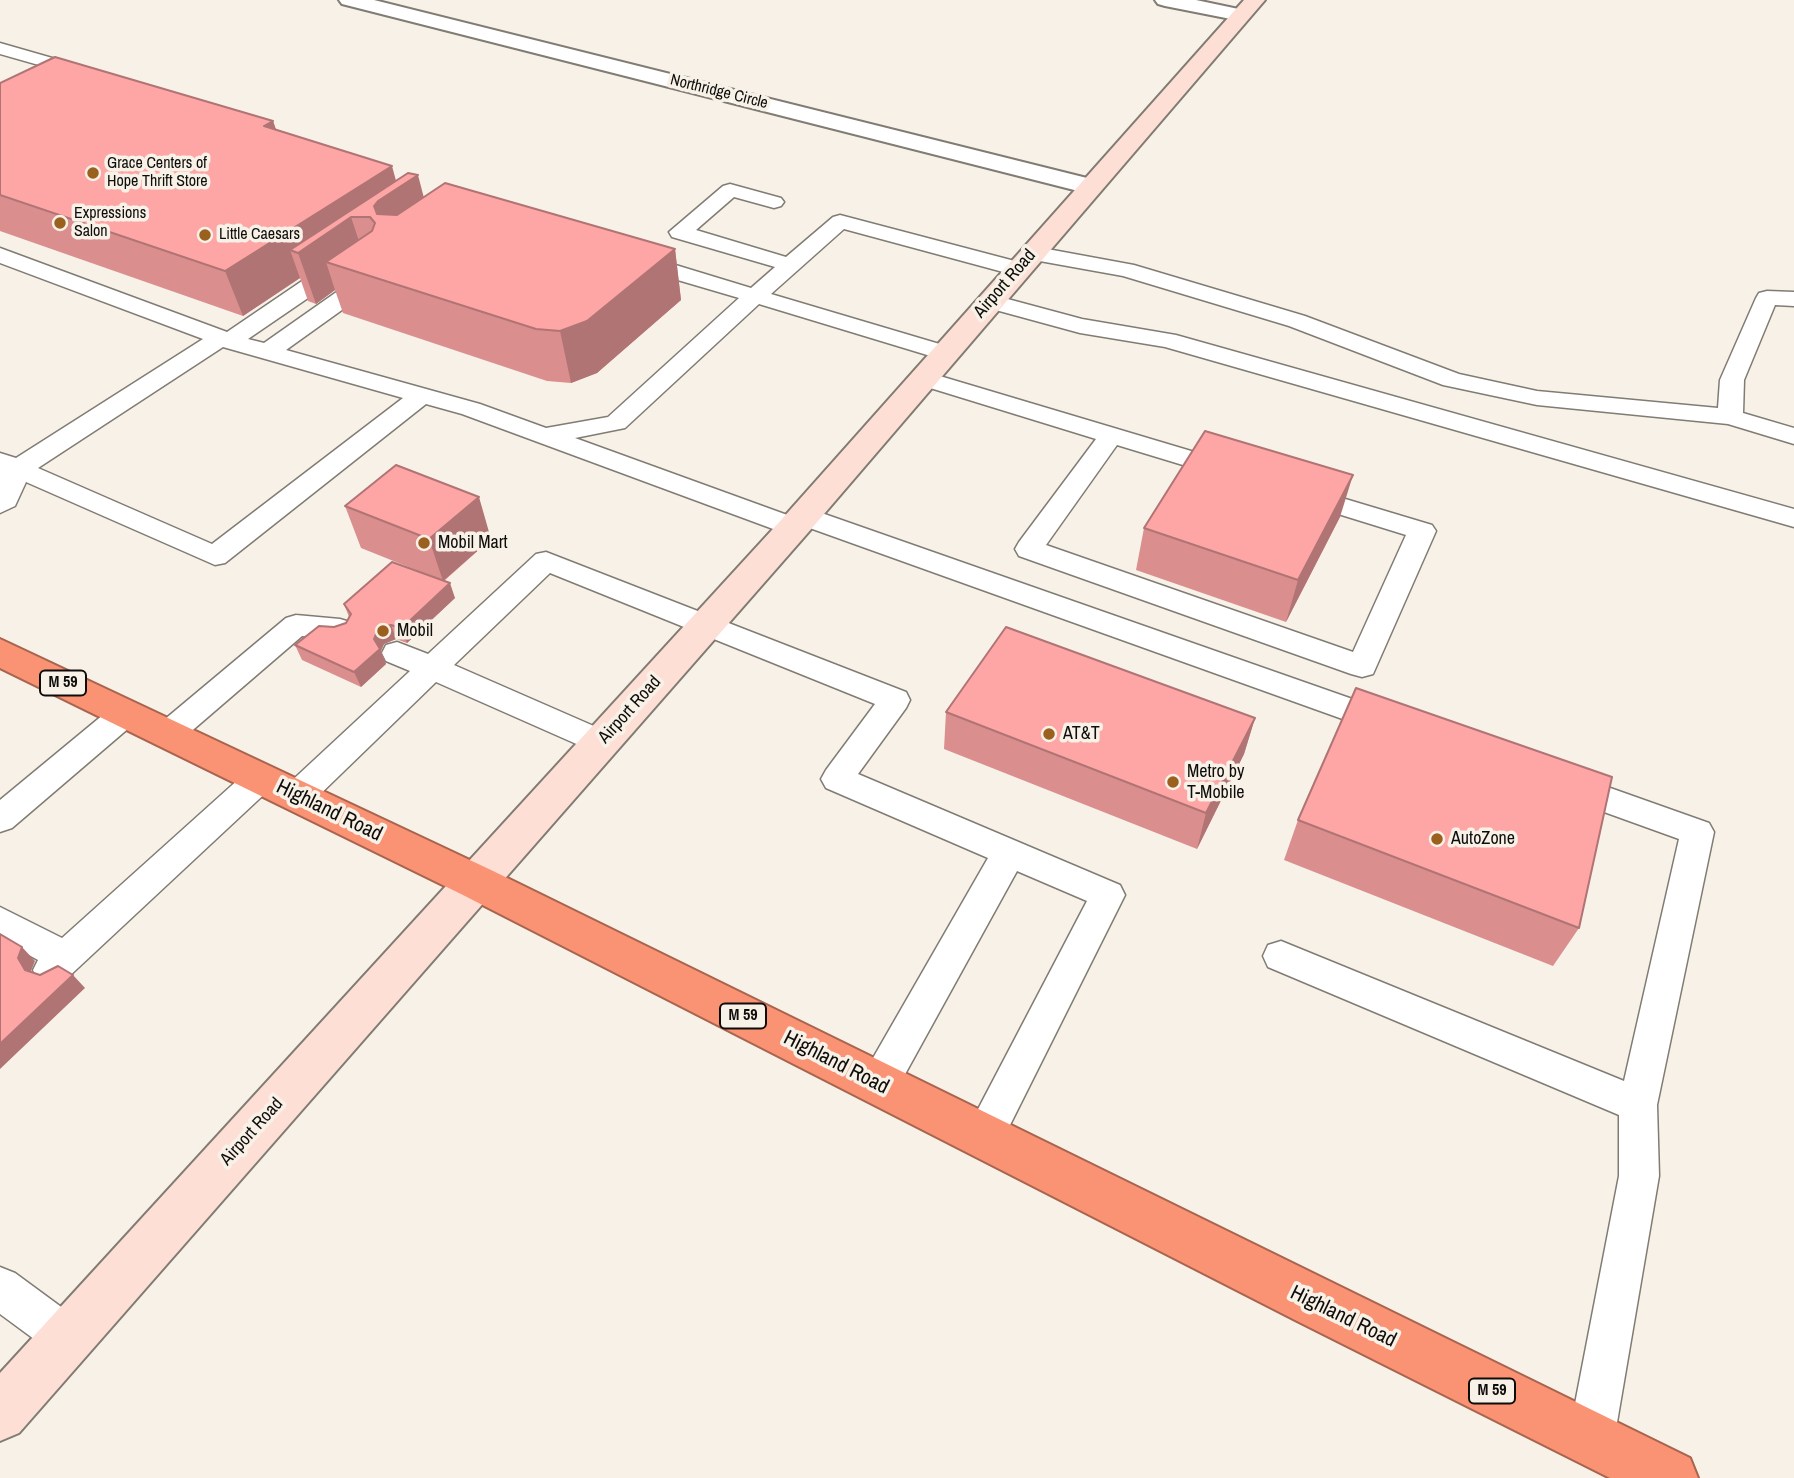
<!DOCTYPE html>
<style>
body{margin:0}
canvas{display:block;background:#f7f1e8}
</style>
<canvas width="1794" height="1478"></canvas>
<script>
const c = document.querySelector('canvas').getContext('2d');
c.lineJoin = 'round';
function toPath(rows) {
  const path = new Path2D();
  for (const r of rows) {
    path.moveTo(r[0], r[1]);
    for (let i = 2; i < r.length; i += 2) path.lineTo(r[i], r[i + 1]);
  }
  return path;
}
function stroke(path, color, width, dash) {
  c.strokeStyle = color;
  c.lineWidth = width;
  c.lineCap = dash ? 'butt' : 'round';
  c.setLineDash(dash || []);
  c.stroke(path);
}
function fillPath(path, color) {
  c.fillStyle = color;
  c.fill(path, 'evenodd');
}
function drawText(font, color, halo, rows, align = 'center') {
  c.font = font + ' "Archivo Narrow",sans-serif';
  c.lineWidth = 7;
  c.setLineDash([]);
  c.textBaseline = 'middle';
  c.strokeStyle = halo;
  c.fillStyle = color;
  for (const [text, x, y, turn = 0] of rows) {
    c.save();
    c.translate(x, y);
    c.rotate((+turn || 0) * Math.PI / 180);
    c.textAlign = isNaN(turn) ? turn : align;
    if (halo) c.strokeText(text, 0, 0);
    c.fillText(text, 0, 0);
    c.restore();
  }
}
const lane = toPath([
 [0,43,94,70,97,74,88,79,0,54,0,43],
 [730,184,781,198,784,202,781,206,774,208,734,197,696,230,786,257,833,217,840,215,1026,264,1029,269,1026,274,1018,276,844,229,771,294,953,348,957,353,953,358,937,358,759,304,625,428,575,438,790,516,793,510,803,507,813,510,1398,715,1403,723,1398,731,1387,735,1376,731,807,527,804,533,794,536,784,533,462,414,426,404,225,563,215,565,26,482,15,506,0,513,0,453,16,458,203,339,0,263,0,248,227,332,330,262,346,262,349,267,346,272,248,339,264,343,365,272,381,272,384,277,381,282,286,350,480,404,546,428,608,417,739,298,630,266,627,261,630,256,646,256,751,288,775,267,672,237,669,232,723,186,730,184],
 [223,347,403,398,212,544,38,468,223,347],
 [1031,246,1134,265,1305,316,1459,374,1537,391,1718,408,1720,380,1756,298,1759,293,1767,291,1794,292,1794,306,1775,305,1744,380,1743,413,1794,428,1794,444,1728,424,1537,405,1443,385,1289,326,1123,276,1023,258,1020,253,1023,248,1031,246],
 [989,294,1082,319,1176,335,1794,509,1794,527,1165,347,1080,333,981,306,978,301,981,296,989,294],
 [923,371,1238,465,1242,471,1238,477,1229,479,1117,445,1046,545,1353,652,1406,535,1293,500,1289,494,1293,488,1302,486,1432,525,1436,531,1373,674,1362,677,1351,674,1019,556,1015,549,1019,542,1096,439,914,383,911,378,914,373,923,371],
 [546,552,906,692,910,700,906,708,858,774,1120,885,1125,895,998,1149,984,1155,970,1149,964,1136,1087,901,1017,871,893,1096,879,1102,865,1096,860,1084,865,1072,988,858,826,788,821,779,826,770,875,704,550,573,454,665,612,734,617,742,612,750,601,754,590,750,436,682,309,805,297,809,285,805,281,796,285,787,410,671,386,661,382,653,386,645,397,642,428,654,536,554,546,552],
 [296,615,340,619,350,622,355,629,350,636,340,639,302,636,180,741,169,745,158,741,153,733,158,725,286,618,296,615],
 [126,701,137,705,141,713,137,721,12,828,0,832,0,800,115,705,126,701],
 [261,766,272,769,277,778,272,787,64,981,51,986,38,981,33,970,38,960,0,939,0,907,62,938,250,769,261,766],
 [1568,773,1709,823,1714,832,1657,1105,1659,1176,1614,1440,1607,1456,1591,1463,1575,1456,1568,1440,1619,1176,1619,1115,1268,967,1263,956,1268,945,1281,941,1624,1081,1679,839,1557,795,1552,786,1557,777,1568,773],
 [0,1267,15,1273,83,1323,90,1338,83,1353,68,1360,53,1353,0,1314,0,1267]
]);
const street = toPath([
 [339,0,374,0,1099,181,1103,186,1099,191,1090,194,342,4,339,0],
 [1155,0,1196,0,1248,11,1251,15,1248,19,1241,21,1165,6,1158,4,1155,0]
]);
const secondary = toPath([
 [1244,0,1265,0,806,535,19,1433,0,1441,0,1373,782,519,1244,0]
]);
const highway = toPath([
 [0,639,491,870,1690,1458,1698,1478,1610,1478,1297,1321,461,894,0,668,0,639]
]);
const wall = toPath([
 [0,83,273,121,276,130,396,181,424,197,675,249,681,300,597,373,571,383,547,381,343,313,335,290,316,304,308,301,300,278,243,316,0,231],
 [345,506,491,539,444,581,455,598,407,643,396,639,384,644,381,651,386,664,361,687,302,660,295,645,334,627,346,623,349,617,344,604,426,574,361,548],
 [1340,517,1286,622,1136,570,1144,528],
 [946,712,1255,718,1244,754,1197,849,944,749],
 [1298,820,1579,928,1553,966,1284,860]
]);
const shadedWall = toPath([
 [273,121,288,163,264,126],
 [392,166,398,188,418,175,431,225,375,223,370,217,351,217,368,268,326,262,335,290,316,304,298,253,290,250,300,278,243,316,225,271],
 [675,249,681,300,597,373,571,383,560,331],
 [1353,475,1340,517,1286,622,1298,580],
 [479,497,491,539,443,581,429,539],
 [450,583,455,598,407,643,402,628],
 [391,625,396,639,384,644,381,651,386,664,361,687,354,672,374,639,378,629],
 [1255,718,1244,754,1197,849,1206,813],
 [22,947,35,961,31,971,37,983,25,970,18,958],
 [73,975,85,988,0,1069,0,1044]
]);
const building = toPath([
 [55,57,273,121,264,126,392,166,225,271,0,195,0,83,55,57],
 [408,173,418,175,378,201,374,206,377,214,397,215,445,183,675,249,587,321,560,331,536,329,326,262,372,231,375,223,370,217,351,217,298,253,290,250,408,173],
 [1205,431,1353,475,1298,580,1144,528,1205,431],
 [396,465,479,497,429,539,345,506,396,465],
 [392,562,450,583,402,628,391,625,378,629,374,639,380,649,354,672,295,645,319,626,334,627,346,623,351,614,344,604,392,562],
 [1006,627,1255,718,1206,813,946,712,1006,627],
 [1356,688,1612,777,1579,928,1298,820,1356,688],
 [0,934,22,947,18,958,25,970,40,975,58,966,73,975,0,1044,0,934]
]);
const markers = [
 [93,173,7,"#9a601e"],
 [60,223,7,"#9a601e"],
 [205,235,7,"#9a601e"],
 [424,543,7,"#9a601e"],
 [383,631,7,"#9a601e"],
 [1049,734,7,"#9a601e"],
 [1173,782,7,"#9a601e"],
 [1437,839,7,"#9a601e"]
];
const farStreetnames = [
 ["Northridge Circle",719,92,14]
];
const farPoinames = [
 ["Grace Centers of",107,164],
 ["Hope Thrift Store",107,182],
 ["Expressions",74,214],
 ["Salon",74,232],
 ["Little Caesars",219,235]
];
const shields = [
 [63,683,46],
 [743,1016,46],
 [1492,1391,46]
];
const shieldNames = [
 ["M 59",63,683],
 ["M 59",743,1016],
 ["M 59",1492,1391]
];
const streetNames = [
 ["Airport Road",1005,284,-49],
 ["Airport Road",630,710,-48],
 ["Airport Road",252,1132,-48]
];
const poiNames = [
 ["Mobil Mart",438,543],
 ["Mobil",397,631],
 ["AT&T",1063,734],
 ["Metro by",1187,772],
 ["T-Mobile",1187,793],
 ["AutoZone",1451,839]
];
const nearStreetnames = [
 ["Highland Road",329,811,26],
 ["Highland Road",836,1063,27],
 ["Highland Road",1343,1317,26]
];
stroke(lane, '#817c73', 3);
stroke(street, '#817c73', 4);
stroke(secondary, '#817c73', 4);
stroke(highway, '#a8644e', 4);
fillPath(lane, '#fff');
fillPath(street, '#fff');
fillPath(secondary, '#fedfd5');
fillPath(highway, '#fa9373');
fillPath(wall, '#da8f8e');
fillPath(shadedWall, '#b17474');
fillPath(building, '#fda6a5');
stroke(building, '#b17474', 2);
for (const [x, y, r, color] of markers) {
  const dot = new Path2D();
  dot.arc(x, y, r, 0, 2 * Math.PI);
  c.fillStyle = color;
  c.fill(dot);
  stroke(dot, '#f7f1e8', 2.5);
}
drawText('16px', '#0f0d0a', '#f7f1e8', farStreetnames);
drawText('16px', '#0f0d0a', '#f7f1e8', farPoinames, 'left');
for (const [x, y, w] of shields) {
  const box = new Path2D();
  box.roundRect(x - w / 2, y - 12.5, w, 25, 5);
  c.fillStyle = '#f7f1e8';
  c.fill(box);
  stroke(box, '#0f0d0a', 2);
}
drawText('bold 16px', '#0f0d0a', null, shieldNames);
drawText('18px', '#0f0d0a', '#f7f1e8', streetNames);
drawText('18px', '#0f0d0a', '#f7f1e8', poiNames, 'left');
drawText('21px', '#0f0d0a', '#f7f1e8', nearStreetnames);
</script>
